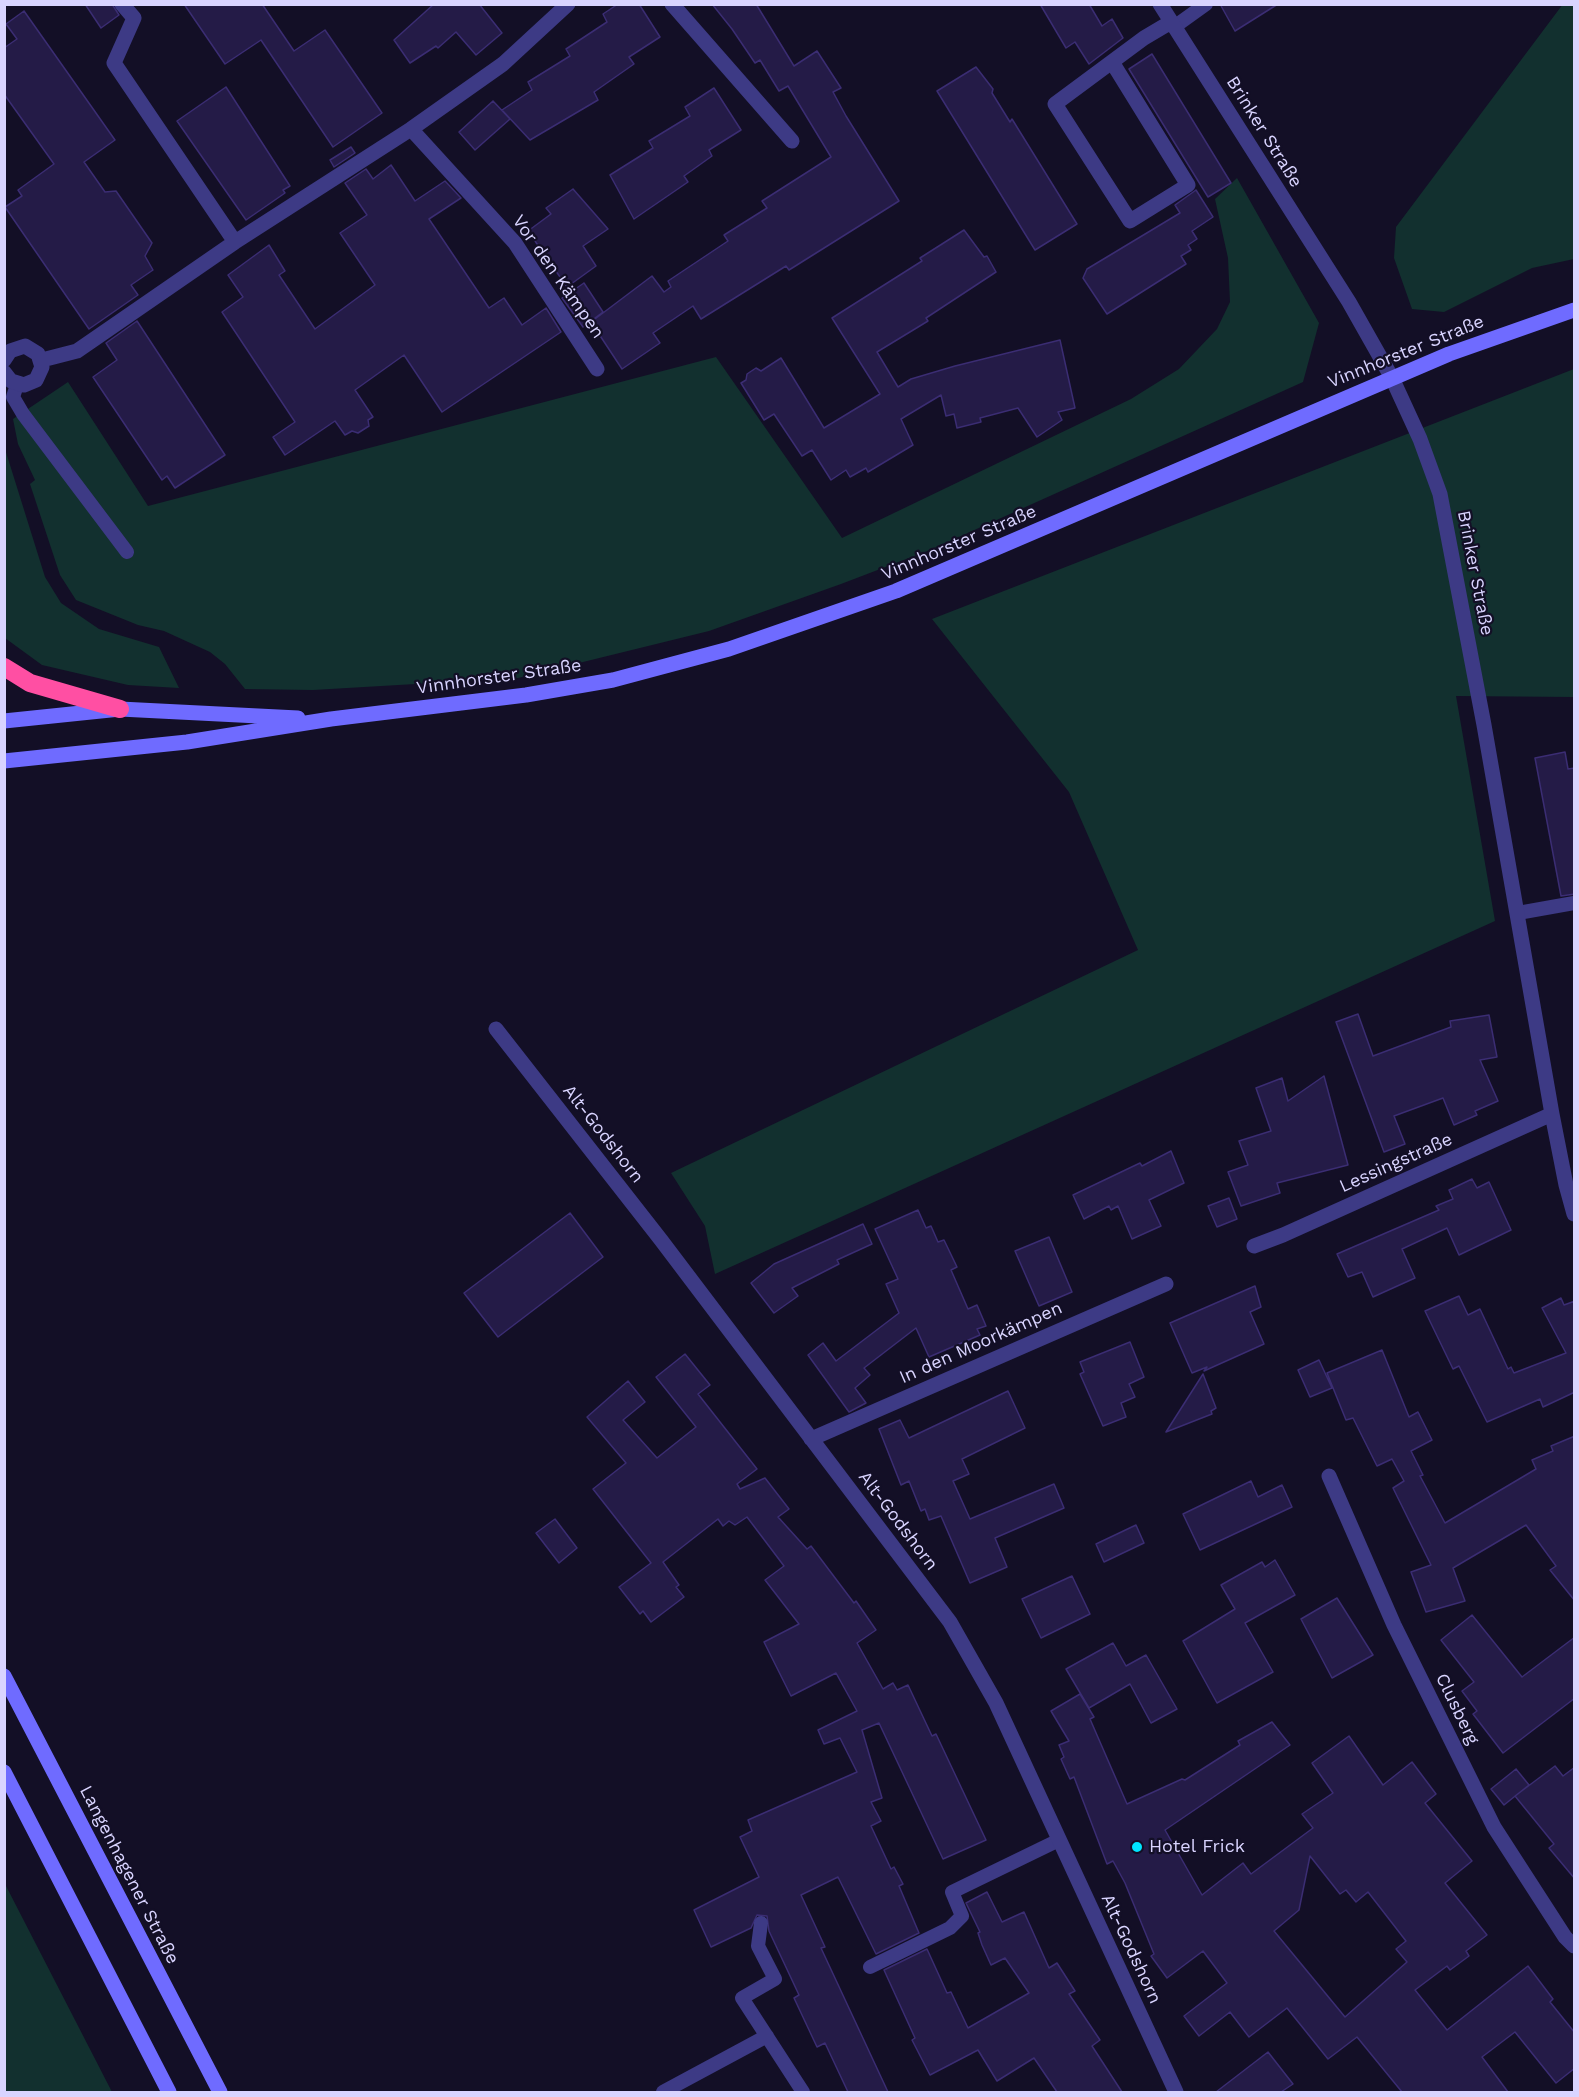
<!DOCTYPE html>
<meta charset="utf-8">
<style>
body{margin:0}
#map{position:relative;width:1579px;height:2097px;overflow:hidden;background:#130f26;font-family:"Work Sans",sans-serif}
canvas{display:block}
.frame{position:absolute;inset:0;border:6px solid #d9d4ff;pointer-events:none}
</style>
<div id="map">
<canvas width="1579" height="2097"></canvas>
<div class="frame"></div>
</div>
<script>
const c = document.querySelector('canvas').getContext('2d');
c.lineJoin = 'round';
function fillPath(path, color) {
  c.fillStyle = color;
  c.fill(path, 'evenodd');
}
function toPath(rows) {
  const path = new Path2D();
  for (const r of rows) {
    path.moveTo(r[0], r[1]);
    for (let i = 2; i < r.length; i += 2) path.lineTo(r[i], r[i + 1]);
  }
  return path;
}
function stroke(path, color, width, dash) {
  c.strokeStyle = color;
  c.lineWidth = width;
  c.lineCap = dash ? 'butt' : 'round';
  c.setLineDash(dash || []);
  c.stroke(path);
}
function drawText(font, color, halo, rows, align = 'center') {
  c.font = font + ' "Work Sans",sans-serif';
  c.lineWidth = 4.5;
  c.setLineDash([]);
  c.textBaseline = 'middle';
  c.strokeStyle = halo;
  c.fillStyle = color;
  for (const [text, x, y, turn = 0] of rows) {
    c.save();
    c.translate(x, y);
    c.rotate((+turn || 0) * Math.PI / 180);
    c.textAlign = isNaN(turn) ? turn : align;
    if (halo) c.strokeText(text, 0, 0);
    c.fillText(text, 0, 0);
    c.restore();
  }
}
const green = toPath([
 [1563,4,1574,5,1574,259,1532,268,1444,312,1412,309,1394,258,1396,227],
 [1237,178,1319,323,1303,382,930,550,841,584,709,631,518,678,313,690,245,689,225,664,210,652,164,631,138,625,76,600,60,575,30,484,35,480,18,444,13,419,68,382,148,506,716,357,842,538,1131,399,1179,369,1217,329,1230,302,1228,258,1215,199],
 [1574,369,1574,697,1456,696,1495,921,715,1274,705,1226,671,1173,1138,950,1069,792,932,619],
 [5,449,45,577,61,603,99,629,159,647,179,688,128,685,42,665,5,638],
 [4,1884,5,1884,112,2092,5,2092]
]);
const building = toPath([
 [85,4,112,4,119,15,101,28,85,4],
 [184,4,262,4,294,51,325,30,382,113,333,147,261,40,225,64,184,4],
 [434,4,479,4,502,33,476,55,456,32,438,48,436,46,410,63,394,40,434,4],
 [618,4,639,4,660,37,629,57,634,64,594,92,598,100,530,140,502,110,532,90,528,82,570,56,566,49,607,22,603,14,618,4],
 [712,4,756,4,794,66,817,51,841,88,833,92,846,116,899,201,789,270,786,266,701,319,693,306,653,333,660,343,622,369,591,322,652,276,664,292,671,287,668,281,728,241,724,235,767,208,762,201,831,157,788,86,779,91,760,60,755,63,732,29,712,4],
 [1040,4,1089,4,1102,26,1112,19,1123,38,1089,64,1075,42,1066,48,1040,4],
 [1220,4,1278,4,1235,31,1220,4],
 [24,11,115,140,84,162,105,192,116,191,152,243,145,256,153,270,131,285,138,295,89,329,5,207,22,196,18,190,54,164,4,94,4,48,17,39,6,24,24,11],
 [1152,54,1231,183,1208,197,1129,69,1152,54],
 [976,67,993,89,992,93,1010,122,1012,119,1077,224,1035,250,937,91,976,67],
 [226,87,290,186,283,190,285,193,246,220,177,121,226,87],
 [714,88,741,130,709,150,712,156,684,176,688,182,634,219,610,175,653,148,649,141,690,116,685,107,714,88],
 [493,101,510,119,475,150,459,132,493,101],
 [351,147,355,153,334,167,330,160,351,147],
 [391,165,415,201,445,181,461,198,429,219,489,308,504,298,522,325,546,308,561,332,442,412,404,355,355,390,373,417,368,420,369,426,358,433,352,431,345,435,335,421,285,455,273,437,295,422,222,312,243,297,228,275,269,245,285,271,279,275,315,329,375,285,340,233,367,215,345,183,366,169,373,179,391,165],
 [573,189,608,229,583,246,596,266,567,287,528,231,551,214,546,208,573,189],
 [1196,190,1213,217,1192,231,1197,239,1188,245,1191,250,1181,256,1186,264,1107,314,1083,278,1087,269,1180,213,1175,205,1196,190],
 [964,230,984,257,987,256,996,272,926,318,928,321,877,352,898,387,911,379,955,366,1060,340,1075,408,1058,412,1062,420,1037,437,1018,408,980,418,981,422,957,428,954,414,946,416,941,395,901,419,913,445,868,472,866,468,850,477,846,470,831,480,812,450,802,456,774,414,764,420,741,383,746,380,747,374,756,368,761,371,781,358,824,428,880,394,832,318,922,261,920,258,964,230],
 [584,283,603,312,583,327,562,298,584,283],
 [137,321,225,455,175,488,167,476,162,480,93,377,117,360,106,343,137,321],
 [1565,752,1568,769,1575,768,1575,894,1561,896,1535,758,1565,752],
 [1358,1014,1373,1056,1451,1027,1450,1021,1489,1015,1497,1057,1480,1060,1498,1101,1475,1111,1477,1115,1454,1125,1443,1098,1394,1116,1405,1144,1384,1152,1336,1022,1358,1014],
 [1324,1076,1348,1165,1277,1183,1280,1193,1241,1206,1228,1172,1248,1165,1239,1141,1271,1131,1256,1088,1282,1078,1288,1101,1324,1076],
 [1171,1151,1184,1183,1149,1200,1161,1226,1132,1239,1118,1206,1111,1210,1109,1206,1084,1219,1073,1195,1140,1163,1142,1166,1171,1151],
 [1472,1179,1477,1188,1489,1182,1511,1230,1459,1255,1447,1228,1402,1249,1415,1278,1373,1297,1362,1272,1348,1277,1337,1254,1439,1210,1436,1206,1453,1199,1449,1190,1472,1179],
 [1229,1198,1237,1219,1217,1227,1208,1206,1229,1198],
 [918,1210,926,1228,931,1226,938,1242,944,1240,957,1267,951,1270,968,1309,977,1305,986,1326,977,1329,980,1335,929,1357,916,1328,864,1368,870,1375,855,1388,866,1403,849,1412,808,1355,823,1343,836,1361,899,1313,886,1284,898,1279,875,1229,918,1210],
 [570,1213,603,1257,498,1337,464,1293,570,1213],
 [863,1224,872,1244,837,1260,839,1264,792,1288,798,1296,774,1313,751,1283,774,1264,863,1224],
 [1049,1237,1072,1292,1039,1306,1015,1251,1049,1237],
 [1255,1286,1261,1307,1250,1312,1264,1344,1204,1371,1207,1367,1192,1373,1170,1323,1255,1286],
 [1459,1296,1468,1315,1480,1309,1508,1369,1511,1367,1514,1373,1566,1353,1542,1308,1561,1298,1564,1305,1575,1301,1575,1392,1543,1407,1540,1399,1487,1422,1459,1366,1453,1369,1425,1311,1459,1296],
 [1130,1342,1144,1377,1129,1384,1135,1397,1121,1403,1126,1417,1103,1426,1080,1374,1084,1372,1080,1362,1130,1342],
 [1382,1350,1409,1417,1418,1412,1432,1440,1411,1451,1423,1475,1420,1476,1445,1523,1536,1469,1532,1460,1553,1451,1551,1446,1575,1436,1575,1601,1550,1570,1556,1566,1526,1525,1453,1568,1465,1601,1426,1612,1411,1572,1431,1565,1393,1488,1404,1481,1392,1459,1377,1466,1353,1418,1346,1420,1327,1373,1382,1350],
 [685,1354,710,1385,698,1394,757,1469,737,1484,740,1489,765,1478,789,1509,778,1517,807,1549,811,1546,854,1603,856,1601,876,1630,857,1643,883,1689,893,1683,897,1690,908,1685,932,1736,936,1734,986,1840,943,1859,879,1723,862,1730,882,1798,871,1802,881,1821,871,1826,891,1869,894,1867,903,1884,899,1886,919,1933,876,1954,838,1877,801,1895,825,1947,821,1948,888,2092,848,2092,825,2043,817,2047,794,1998,799,1995,769,1931,767,1916,757,1915,751,1928,711,1947,694,1910,759,1877,740,1837,752,1831,748,1820,857,1772,840,1738,824,1744,818,1730,857,1711,836,1673,791,1696,764,1642,799,1624,765,1580,784,1566,747,1517,735,1525,729,1521,723,1526,718,1519,663,1562,679,1585,676,1587,684,1597,651,1622,643,1611,640,1614,619,1587,651,1563,593,1489,626,1463,587,1417,628,1381,645,1402,623,1420,657,1458,696,1427,656,1377,685,1354],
 [1319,1360,1332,1388,1310,1397,1298,1370,1319,1360],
 [1203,1374,1216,1408,1211,1411,1212,1414,1166,1432,1203,1374],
 [1008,1391,1025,1428,962,1459,969,1474,953,1481,970,1519,1054,1484,1064,1508,995,1538,1007,1567,970,1583,941,1516,929,1520,925,1509,921,1511,909,1481,901,1485,879,1429,900,1420,909,1438,1008,1391],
 [1251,1481,1258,1497,1282,1485,1292,1507,1200,1550,1183,1514,1251,1481],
 [555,1519,577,1548,559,1563,536,1533,555,1519],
 [1136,1525,1144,1543,1104,1562,1096,1544,1136,1525],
 [1275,1560,1295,1595,1245,1623,1273,1672,1217,1703,1183,1641,1235,1609,1221,1585,1262,1562,1265,1567,1275,1560],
 [1072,1576,1090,1614,1041,1638,1022,1599,1072,1576],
 [1337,1598,1373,1655,1332,1678,1301,1619,1337,1598],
 [1472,1615,1522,1677,1575,1637,1575,1698,1503,1753,1473,1714,1477,1711,1462,1691,1474,1682,1441,1640,1472,1615],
 [1113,1643,1126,1666,1146,1655,1177,1709,1151,1723,1130,1684,1089,1708,1066,1669,1113,1643],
 [1080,1694,1094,1717,1090,1719,1127,1804,1182,1779,1185,1780,1240,1745,1238,1741,1272,1722,1290,1745,1165,1830,1202,1895,1243,1863,1251,1874,1313,1828,1302,1814,1333,1793,1312,1763,1349,1736,1383,1785,1412,1762,1436,1794,1425,1803,1472,1861,1445,1883,1487,1935,1466,1951,1469,1956,1450,1970,1447,1966,1415,1990,1447,2030,1528,1966,1553,1999,1550,2002,1575,2033,1575,2068,1556,2083,1515,2032,1482,2057,1508,2092,1402,2092,1357,2037,1328,2059,1287,2008,1249,2037,1230,2012,1199,2036,1184,2016,1227,1983,1203,1951,1167,1978,1151,1956,1154,1954,1125,1883,1113,1861,1107,1864,1074,1777,1070,1779,1061,1759,1064,1757,1059,1745,1069,1741,1051,1711,1080,1694],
 [1310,1856,1340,1894,1346,1890,1356,1902,1368,1892,1406,1941,1396,1949,1407,1962,1345,2017,1274,1931,1299,1910,1310,1856],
 [1555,1766,1563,1776,1575,1767,1575,1879,1549,1848,1554,1844,1515,1796,1555,1766],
 [1516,1769,1529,1785,1504,1805,1491,1789,1516,1769],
 [987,1892,1002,1922,1024,1912,1049,1968,1057,1963,1075,1991,1069,1994,1100,2040,1092,2046,1122,2092,1057,2092,1034,2058,997,2081,978,2050,930,2075,912,2040,915,2038,884,1970,927,1949,947,1993,951,1992,968,2028,1029,1993,1005,1958,991,1965,982,1945,978,1933,980,1932,966,1903,987,1892],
 [1268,2052,1293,2084,1281,2092,1216,2092,1268,2052]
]);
const lane = toPath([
 [1174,27,1206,4],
 [17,385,13,397,23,414,127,552],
 [1518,913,1574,903],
 [761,1923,758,1946,775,1979,742,1998,803,2092],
 [870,1967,950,1928,962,1916,952,1892,1059,1840],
 [663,2092,767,2036]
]);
const street = toPath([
 [122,4,134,18,114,63,235,242],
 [672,4,792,141],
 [1160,4,1349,302,1392,378,1420,439,1440,494,1484,725,1552,1114,1566,1185,1574,1214],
 [1112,62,1188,185,1130,221,1055,104,1144,38,1171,22],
 [411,129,515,243,597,369],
 [4,360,10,351,25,346,38,354,42,367,36,380,24,385,11,381,4,372],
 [42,360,77,351,235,242,411,129,503,64,568,4],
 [496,1029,661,1240,950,1622,996,1703,1176,2092],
 [1254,1246,1283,1235,1552,1114],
 [811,1439,1166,1284],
 [1329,1476,1394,1625,1494,1827,1565,1937,1574,1946]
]);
const secondary = toPath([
 [4,721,120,709,298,718],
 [4,761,187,742,331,719,526,695,613,680,729,649,896,591,1449,354,1574,310],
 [4,1676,220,2092],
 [4,1772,169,2092]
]);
const highway = toPath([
 [4,667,30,683,120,709]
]);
const markers = [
 [1137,1847,6,"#00e5ff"]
];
const streetNames = [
 ["Brinker Straße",1264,132,58],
 ["Vor den Kämpen",558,277,55],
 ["Vinnhorster Straße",1406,352,-22],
 ["Vinnhorster Straße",959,543,-23],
 ["Brinker Straße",1475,573,79],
 ["Vinnhorster Straße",499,677,-8],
 ["Alt-Godshorn",603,1134,52],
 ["Lessingstraße",1396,1163,-24],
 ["In den Moorkämpen",981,1343,-24],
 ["Alt-Godshorn",898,1521,53],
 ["Clusberg",1457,1709,64],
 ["Langenhagener Straße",129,1875,63],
 ["Alt-Godshorn",1131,1949,65]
];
const poiNames = [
 ["Hotel Frick",1149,1847]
];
fillPath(green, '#12302f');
fillPath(building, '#241b47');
stroke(building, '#3b2d73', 1.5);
stroke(lane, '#3d3a85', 14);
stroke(street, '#3d3a85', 15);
stroke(secondary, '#6f6bff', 15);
stroke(highway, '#ff4fa3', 18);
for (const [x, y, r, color] of markers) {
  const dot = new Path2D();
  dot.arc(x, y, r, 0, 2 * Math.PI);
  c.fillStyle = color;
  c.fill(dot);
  stroke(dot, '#130f26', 2);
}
drawText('18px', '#d9d4ff', '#130f26', streetNames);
drawText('18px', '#d9d4ff', '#130f26', poiNames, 'left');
</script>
